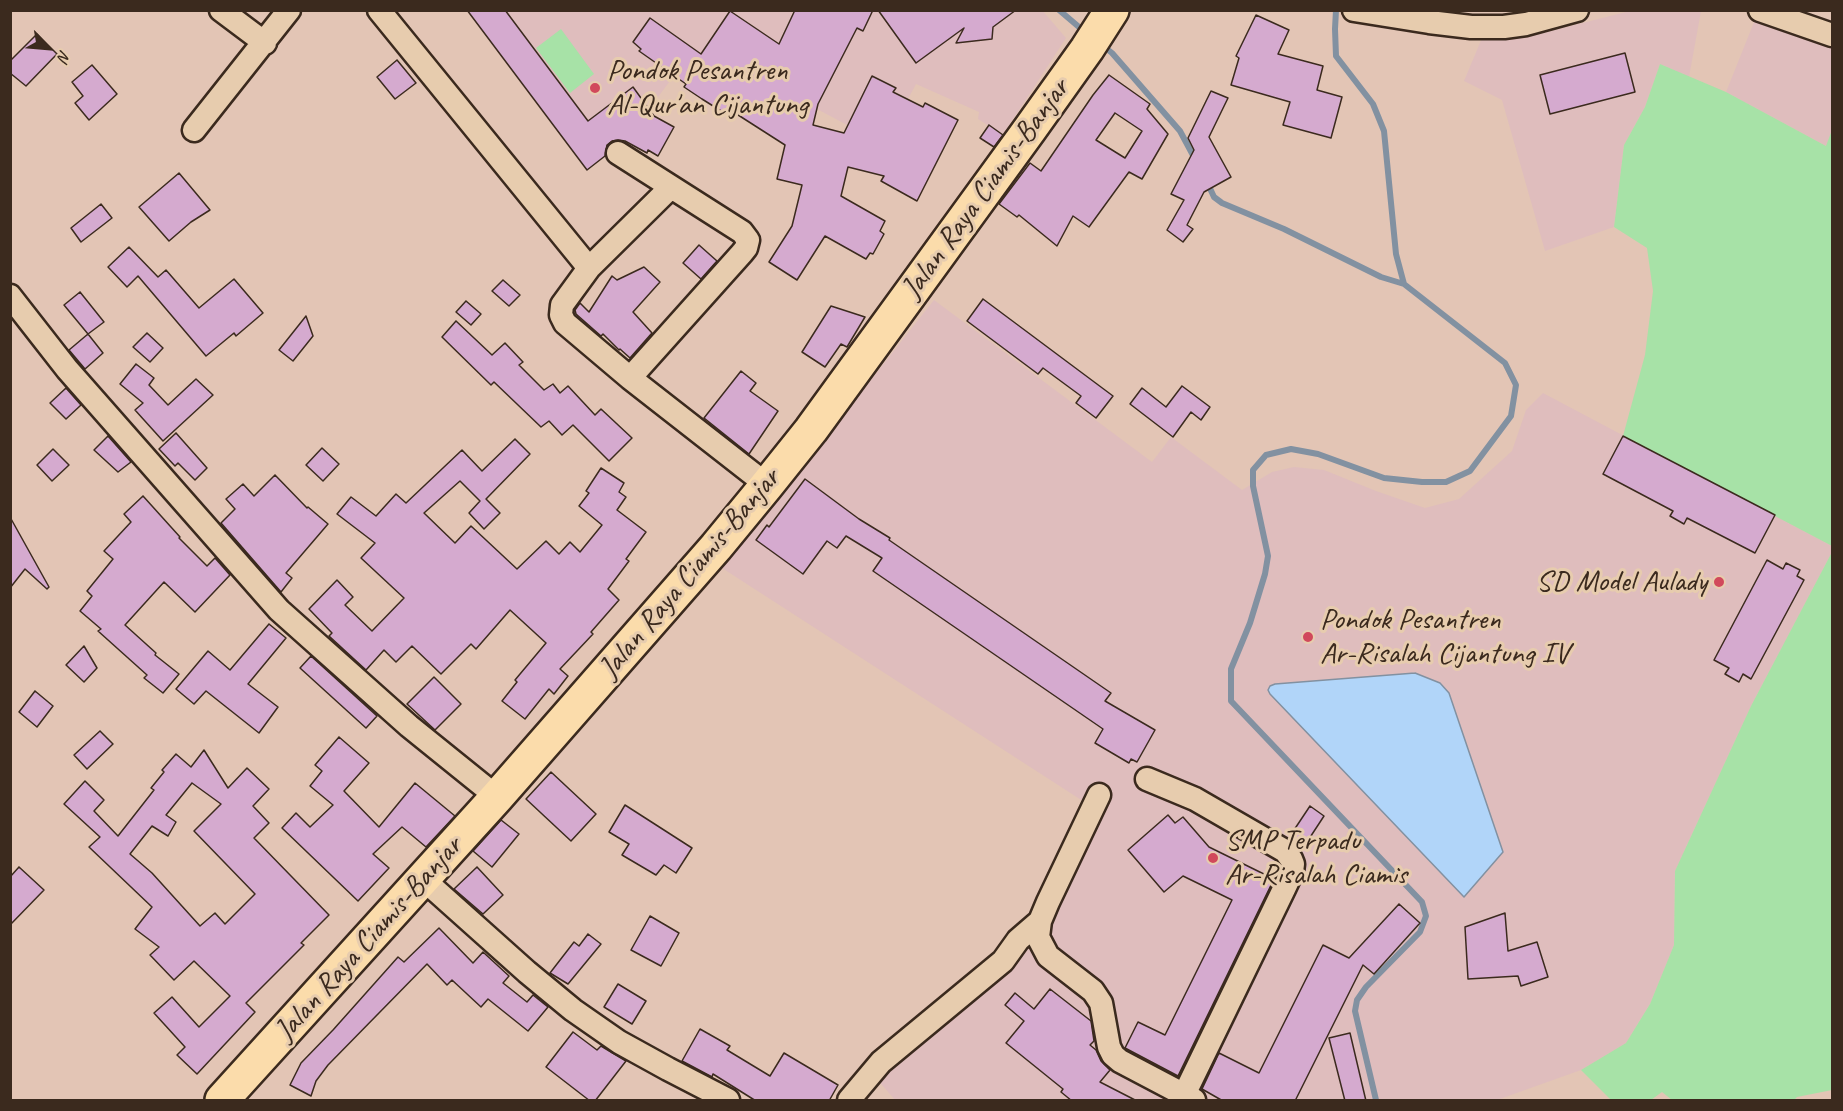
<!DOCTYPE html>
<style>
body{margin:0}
#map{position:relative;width:1843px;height:1111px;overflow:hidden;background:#e3c5b5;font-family:Caveat,sans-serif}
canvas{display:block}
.frame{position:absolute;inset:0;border:12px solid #3b2a1e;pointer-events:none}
.north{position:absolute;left:18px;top:18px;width:60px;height:60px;-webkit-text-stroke:4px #e7ccae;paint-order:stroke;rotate:116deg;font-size:16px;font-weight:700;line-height:24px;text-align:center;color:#3b2a1e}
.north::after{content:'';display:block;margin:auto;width:21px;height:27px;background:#3b2a1e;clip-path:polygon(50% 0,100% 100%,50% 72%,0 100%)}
</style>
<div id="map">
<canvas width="1843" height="1111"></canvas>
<div class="frame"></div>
<div class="north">N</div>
</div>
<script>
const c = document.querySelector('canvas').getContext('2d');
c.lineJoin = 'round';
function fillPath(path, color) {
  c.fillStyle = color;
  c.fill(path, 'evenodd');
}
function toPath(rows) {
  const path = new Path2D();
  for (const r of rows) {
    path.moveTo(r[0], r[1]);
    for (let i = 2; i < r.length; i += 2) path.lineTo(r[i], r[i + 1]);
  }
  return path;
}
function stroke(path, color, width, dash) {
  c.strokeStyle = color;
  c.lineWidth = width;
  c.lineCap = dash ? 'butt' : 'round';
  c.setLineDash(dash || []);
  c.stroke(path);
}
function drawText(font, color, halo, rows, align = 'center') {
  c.font = font + ' Caveat,sans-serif';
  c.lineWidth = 6;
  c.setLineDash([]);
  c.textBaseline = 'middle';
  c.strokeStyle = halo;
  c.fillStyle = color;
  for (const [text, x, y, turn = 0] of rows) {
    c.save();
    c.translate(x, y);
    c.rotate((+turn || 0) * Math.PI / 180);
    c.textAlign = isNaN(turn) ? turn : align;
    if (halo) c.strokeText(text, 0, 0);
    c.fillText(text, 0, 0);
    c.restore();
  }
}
const built = toPath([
 [1042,10,1066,38,995,147,980,138,989,126,978,119,979,112,916,84,882,148,862,133,759,78,702,55,683,83,673,77,649,109,654,116,612,148,613,150,587,170,467,11],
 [1630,11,1701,11,1689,77,1660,64,1645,107,1624,145,1614,227,1545,251,1502,100,1464,81,1482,38,1523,38],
 [1756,17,1832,44,1832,130,1826,146,1726,92],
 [934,300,1152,462,1171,437,1242,490,1272,472,1294,467,1324,470,1376,491,1425,508,1459,499,1512,451,1526,410,1543,393,1832,546,1832,552,1751,706,1675,871,1674,945,1650,1004,1626,1043,1581,1070,1497,1100,895,1100,876,1078,1005,970,1089,805,722,568]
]);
const green = toPath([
 [561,29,594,74,570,93,536,48],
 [1660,64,1726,92,1826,146,1832,130,1832,546,1623,436,1645,355,1653,291,1647,248,1614,227,1624,145,1645,107],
 [1832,552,1832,1090,1797,1097,1794,1100,1672,1100,1662,1092,1651,1100,1611,1100,1581,1070,1626,1043,1650,1004,1674,945,1675,871,1751,706]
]);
const water = toPath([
 [1415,673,1440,683,1449,693,1503,852,1464,897,1270,694,1268,690,1270,686,1275,684,1415,673]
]);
const stream = toPath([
 [1059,10,1086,33],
 [1336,10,1335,29,1336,56,1373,104,1384,131,1396,254,1404,284,1505,363,1516,385,1511,416,1470,471,1446,482,1422,482,1384,478,1318,454,1291,449,1266,455,1253,470,1253,486,1268,556,1265,574,1250,623,1231,669,1231,701,1422,902,1426,916,1420,932,1366,987,1357,1000,1355,1011,1376,1100],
 [1102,45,1112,53,1180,131,1195,159],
 [1207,182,1214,197,1222,203,1284,229,1381,277,1404,284]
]);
const building = toPath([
 [467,10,505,10,588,121,633,87,654,116,674,127,658,156,648,150,647,153,625,141,618,140,612,141,607,145,605,156,587,170,467,10],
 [795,10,873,10,863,31,857,28,818,104,813,125,844,133,872,76,896,88,893,92,923,107,925,103,958,120,917,201,881,181,884,176,848,167,841,196,885,221,880,231,884,234,873,254,870,253,866,259,825,236,797,280,769,262,792,226,802,185,777,179,785,145,735,113,733,115,731,113,729,116,702,99,684,87,686,84,639,51,641,49,633,42,650,18,701,54,730,11,779,44,795,10],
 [878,10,1016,10,993,27,992,39,956,43,964,28,916,63,878,10],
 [1256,15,1289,30,1278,54,1323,66,1317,90,1342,97,1331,138,1283,125,1290,102,1231,85,1239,58,1236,56,1256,15],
 [37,34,57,54,26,86,10,73,10,61,37,34],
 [1625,53,1635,92,1550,114,1540,75,1625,53],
 [397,60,416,83,395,99,377,77,397,60],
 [92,65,117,94,89,120,75,103,83,96,72,82,92,65],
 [1109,75,1150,104,1147,109,1168,134,1142,179,1129,172,1089,227,1073,216,1057,246,1019,215,1017,217,999,204,1030,163,1041,171,1093,95,1109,75],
 [1115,113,1142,131,1125,158,1096,140,1115,113],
 [1211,91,1228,98,1209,137,1231,177,1204,192,1187,225,1193,229,1183,242,1167,230,1184,200,1171,194,1194,150,1188,138,1211,91],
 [989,125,1003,135,994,147,980,138,989,125],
 [179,173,210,210,191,222,169,241,139,207,179,173],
 [101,204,112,218,81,242,71,228,101,204],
 [699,245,717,261,701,279,683,263,699,245],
 [129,247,158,277,166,270,199,308,234,279,263,313,236,336,234,333,206,356,138,276,127,287,108,267,129,247],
 [644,267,660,282,633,312,652,333,630,358,620,349,619,350,603,334,601,336,576,314,575,310,580,303,589,312,612,276,617,280,644,267],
 [503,280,520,295,509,306,492,291,503,280],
 [80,292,104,322,88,334,64,305,80,292],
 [983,299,1113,396,1096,418,1076,403,1081,396,1043,368,1038,374,967,321,983,299],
 [466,301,481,314,471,325,456,312,466,301],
 [831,306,865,317,847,347,841,344,825,367,802,352,831,306],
 [306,316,313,336,293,361,279,350,306,316],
 [456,321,492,355,505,343,523,362,519,365,544,390,553,384,560,393,568,386,595,415,601,409,632,438,609,461,573,425,562,435,549,421,541,427,494,382,491,385,442,337,456,321],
 [147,333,163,348,150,362,133,347,147,333],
 [88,334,103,353,85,369,69,350,88,334],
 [136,364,154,378,149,385,168,405,196,379,213,395,163,441,135,410,143,403,120,384,136,364],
 [741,371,756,383,750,391,778,411,749,454,704,418,741,371],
 [1182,386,1210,407,1201,420,1191,412,1173,437,1130,404,1142,388,1166,407,1182,386],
 [66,388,81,405,66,419,50,403,66,388],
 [176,433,207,468,195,480,178,463,175,466,159,449,176,433],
 [108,436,131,462,118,472,94,450,108,436],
 [1623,436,1775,515,1755,553,1687,518,1684,524,1670,516,1673,511,1603,474,1623,436],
 [515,439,530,454,486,499,500,513,484,529,469,513,480,501,460,481,424,513,455,543,471,526,517,569,546,541,559,554,570,542,580,552,602,525,579,506,589,493,586,491,601,468,624,483,619,492,626,497,617,510,646,532,626,559,629,561,608,589,619,600,591,632,593,634,560,669,568,676,554,694,549,689,525,719,502,701,517,682,515,680,546,643,510,610,476,649,471,644,441,674,412,646,396,662,384,650,366,670,329,636,332,633,309,609,337,580,353,597,345,605,372,631,404,598,361,558,375,543,337,514,351,497,376,516,396,494,406,503,462,450,482,471,515,439],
 [322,448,339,464,323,481,306,465,322,448],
 [53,449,69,465,52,481,37,465,53,449],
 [275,475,307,508,308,507,328,524,286,573,292,578,281,592,221,523,235,509,226,499,243,484,254,496,275,475],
 [805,479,859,519,890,538,889,540,1111,693,1105,701,1155,730,1137,762,1131,759,1129,763,1095,743,1103,729,873,571,882,558,846,536,837,548,827,541,803,574,756,540,767,525,769,527,805,479],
 [143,496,180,537,179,538,207,566,215,558,230,575,195,612,164,582,125,625,156,653,155,655,179,674,163,693,144,678,147,675,98,631,101,629,80,611,92,596,87,591,113,559,104,551,131,522,124,514,143,496],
 [10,517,49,587,47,589,25,569,10,588,10,517],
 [1767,560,1783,569,1786,563,1800,570,1797,576,1804,580,1751,679,1743,674,1739,682,1725,674,1729,668,1714,660,1767,560],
 [269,624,286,638,248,684,278,707,259,733,206,691,194,704,176,689,208,651,230,670,269,624],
 [84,646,97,668,84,682,66,665,84,646],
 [311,656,377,716,366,728,300,668,311,656],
 [434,677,461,704,435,730,407,704,434,677],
 [35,691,53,706,37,727,19,712,35,691],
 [100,731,113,744,87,769,74,755,100,731],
 [339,737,369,763,344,791,379,827,415,783,455,816,426,847,402,827,373,854,389,868,358,901,282,828,296,813,310,827,333,805,310,786,322,771,315,765,339,737],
 [204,750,228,788,247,768,269,789,253,806,269,823,254,838,329,915,301,943,304,945,246,1003,255,1012,197,1074,177,1055,185,1047,154,1013,172,997,199,1027,230,996,194,961,174,980,150,955,159,947,135,929,152,907,89,847,100,837,64,804,85,781,104,800,94,811,118,836,154,790,151,788,164,772,162,770,176,754,191,767,204,750],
 [192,783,221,804,194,831,255,894,225,924,215,913,200,926,152,873,130,854,152,826,168,836,176,822,166,815,192,783],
 [551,772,596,814,571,841,526,799,551,772],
 [625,805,692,848,676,873,664,865,656,875,622,855,629,844,609,832,625,805],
 [1310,806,1324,816,1305,845,1290,836,1310,806],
 [1168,815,1175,823,1183,817,1209,847,1274,879,1178,1076,1125,1048,1138,1022,1165,1035,1232,900,1183,876,1164,892,1128,850,1168,815],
 [501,820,519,834,492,867,473,851,501,820],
 [19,867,44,890,10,925,10,877,19,867],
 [477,867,503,895,483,914,454,889,477,867],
 [1399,904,1420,923,1374,974,1363,965,1295,1101,1223,1101,1202,1089,1219,1053,1259,1073,1323,945,1349,958,1399,904],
 [1505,913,1508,951,1537,942,1548,977,1521,986,1518,976,1468,979,1465,927,1505,913],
 [650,916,679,933,661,966,631,950,650,916],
 [439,928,473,963,483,952,509,976,503,983,527,1002,533,995,548,1007,528,1031,488,999,481,1007,452,980,447,985,427,964,328,1065,316,1081,311,1096,290,1085,301,1063,333,1030,398,957,404,962,439,928],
 [588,934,601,944,568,984,550,973,574,942,579,946,588,934],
 [618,984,646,1001,632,1024,604,1007,618,984],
 [1050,989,1091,1021,1094,1041,1090,1045,1096,1050,1101,1061,1110,1070,1100,1082,1137,1101,1072,1101,1061,1092,1063,1089,1006,1043,1024,1021,1005,1005,1015,993,1034,1009,1050,989],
 [700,1029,730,1046,727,1050,770,1076,784,1053,838,1085,829,1101,756,1101,713,1074,712,1077,682,1061,700,1029],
 [573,1032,597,1050,601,1046,626,1061,595,1101,590,1101,546,1067,573,1032],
 [1350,1033,1366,1101,1345,1101,1329,1038,1350,1033]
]);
const minor = toPath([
 [221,10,265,43],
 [379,10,589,268],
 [1354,10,1429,22,1471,27,1504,27,1526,24,1577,10],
 [1760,10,1832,35],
 [194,130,289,10],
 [618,153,742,232,748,240,746,248,742,253,630,378],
 [671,187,589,268,562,305,561,315,565,323,630,378,767,485],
 [10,296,67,369,279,610,409,726,497,797],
 [1147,779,1195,799,1285,851,1291,859,1293,864,1292,872,1284,889,1184,1095],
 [1099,795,1048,902,1040,921,1038,937,1048,956,1093,991,1101,1003,1109,1047,1113,1055,1120,1061,1194,1100],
 [423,879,527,972,573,1010,619,1042,668,1069,728,1100],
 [849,1100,881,1062,1003,961,1018,940,1040,921]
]);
const highway = toPath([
 [222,1100,497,797,716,547,767,485,811,430,1030,129,1087,49,1112,10]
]);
const markers = [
 [595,88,6,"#d1495b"],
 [1719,582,6,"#d1495b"],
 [1308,637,6,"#d1495b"],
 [1213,858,6,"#d1495b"]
];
const poiNames = [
 ["Pondok Pesantren",607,71],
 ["Al-Qur'an Cijantung",607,105],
 ["SD Model Aulady",1707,582,"right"],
 ["Pondok Pesantren",1320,620],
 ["Ar-Risalah Cijantung IV",1320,654],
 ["SMP Terpadu",1225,841],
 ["Ar-Risalah Ciamis",1225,875]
];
const streetNames = [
 ["Jalan Raya Ciamis-Banjar",986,189,-54],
 ["Jalan Raya Ciamis-Banjar",690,574,-50],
 ["Jalan Raya Ciamis-Banjar",369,939,-48]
];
fillPath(built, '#dfbdbd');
fillPath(green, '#a7e2a7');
fillPath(water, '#b1d5f9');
stroke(water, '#8291a1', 1.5);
stroke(stream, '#8291a1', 6);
fillPath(building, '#d5aacf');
stroke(building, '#3b2a1e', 1.5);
stroke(minor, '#3b2a1e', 27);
stroke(highway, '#3b2a1e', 38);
stroke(minor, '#e7ccae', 22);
stroke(highway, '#fbdcab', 33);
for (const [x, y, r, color] of markers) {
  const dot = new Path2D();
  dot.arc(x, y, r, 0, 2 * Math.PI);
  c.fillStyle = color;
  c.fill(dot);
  stroke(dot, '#e7ccae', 2);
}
drawText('30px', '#3b2a1e', '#e7ccae', poiNames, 'left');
drawText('30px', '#3b2a1e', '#e7ccae', streetNames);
</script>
